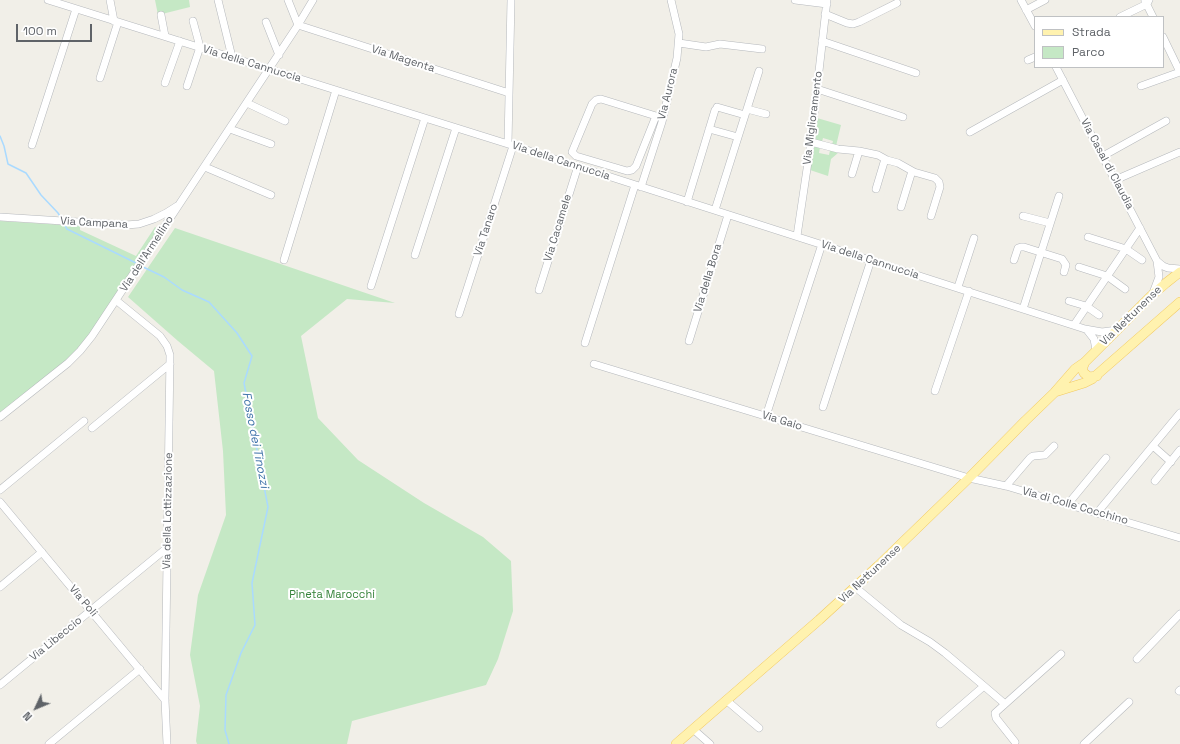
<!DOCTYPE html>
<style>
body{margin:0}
#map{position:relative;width:1180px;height:744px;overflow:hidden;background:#f1efe8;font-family:"Space Grotesk",sans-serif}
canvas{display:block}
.legend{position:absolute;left:1034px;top:16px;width:130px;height:52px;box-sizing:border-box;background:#fff;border:1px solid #bfc1c3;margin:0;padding:5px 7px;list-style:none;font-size:12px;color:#5f6368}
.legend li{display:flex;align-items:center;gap:8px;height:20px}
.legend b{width:20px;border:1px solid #bfc1c3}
.north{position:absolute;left:16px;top:688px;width:40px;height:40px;-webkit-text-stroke:3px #fff;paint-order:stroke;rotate:226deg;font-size:11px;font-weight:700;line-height:16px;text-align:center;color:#5f6368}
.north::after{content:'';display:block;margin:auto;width:14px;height:18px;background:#5f6368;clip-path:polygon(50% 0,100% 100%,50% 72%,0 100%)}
.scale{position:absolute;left:16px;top:24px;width:76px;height:18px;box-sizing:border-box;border:2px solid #5f6368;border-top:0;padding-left:5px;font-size:12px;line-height:14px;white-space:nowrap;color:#5f6368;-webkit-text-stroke:3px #fff;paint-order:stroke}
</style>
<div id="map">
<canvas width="1180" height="744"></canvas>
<ul class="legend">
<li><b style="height:5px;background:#fff2af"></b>Strada</li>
<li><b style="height:11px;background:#c5e8c5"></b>Parco</li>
</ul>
<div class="north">N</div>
<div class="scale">100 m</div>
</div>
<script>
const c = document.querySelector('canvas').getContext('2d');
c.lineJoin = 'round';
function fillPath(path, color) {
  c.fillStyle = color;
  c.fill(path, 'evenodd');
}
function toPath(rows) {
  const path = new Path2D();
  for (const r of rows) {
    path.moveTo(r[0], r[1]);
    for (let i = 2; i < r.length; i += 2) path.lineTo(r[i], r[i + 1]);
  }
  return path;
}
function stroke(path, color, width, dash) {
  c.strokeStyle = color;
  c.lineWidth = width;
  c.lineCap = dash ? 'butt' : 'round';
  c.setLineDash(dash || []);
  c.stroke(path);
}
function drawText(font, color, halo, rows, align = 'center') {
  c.font = font + ' "Space Grotesk",sans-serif';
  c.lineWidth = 4;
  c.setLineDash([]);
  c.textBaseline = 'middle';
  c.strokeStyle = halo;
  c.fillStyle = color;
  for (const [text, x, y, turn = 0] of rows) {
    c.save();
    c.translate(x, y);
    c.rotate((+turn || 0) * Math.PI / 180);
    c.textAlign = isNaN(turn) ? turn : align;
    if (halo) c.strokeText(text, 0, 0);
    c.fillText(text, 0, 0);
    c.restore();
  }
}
const green = toPath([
 [155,0,189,0,190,7,158,15],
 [817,118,841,125,836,146,832,145,833,141,823,138,822,142,814,140],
 [813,145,820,147,819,153,829,155,830,150,838,153,831,159,828,176,810,170],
 [0,221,80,226,80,230,136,256,155,227,158,229,80,349,0,414],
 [175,228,395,303,347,299,301,336,318,418,358,460,424,503,483,537,511,561,513,611,498,659,486,685,352,721,347,744,197,744,196,741,200,706,190,655,198,595,226,515,223,451,214,371,178,341,128,297]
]);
const stream = toPath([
 [0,136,4,146,8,164,26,173,41,195,58,213,61,218],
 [64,224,67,229,138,264],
 [141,266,164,277,182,290,209,302,237,333,252,356,244,383,268,507,252,583,255,625,241,653,226,695,225,730,229,744]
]);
const minor = toPath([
 [48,0,508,144,1085,329,1102,332,1117,330],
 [110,0,114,21],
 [218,0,232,57],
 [288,0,298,25,509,93],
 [795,0,827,4],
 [1021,0,1035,26],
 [1145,1,1153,17],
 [1026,10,1045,0],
 [825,14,847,23,853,24,859,22,897,3],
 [161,15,165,36],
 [1120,17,1147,4,1149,0],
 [266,22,279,55],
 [1163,37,1180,72],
 [822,41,916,73],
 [679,43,706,47,720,44,762,49],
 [1028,60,1035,57],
 [1056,67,1157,261,1159,277,1153,293],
 [100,78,118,22],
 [165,83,180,41],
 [187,86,200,47,193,21],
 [1141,86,1180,72],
 [817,89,903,117],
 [247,103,285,121],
 [717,107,745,115],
 [747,109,766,114],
 [656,116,636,166,632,170,627,171,576,156,572,152,592,104,596,100,601,99,656,116,663,118],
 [230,129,271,144],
 [709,129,738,137],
 [970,132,1063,80],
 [811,142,838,149,859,151,878,155,887,160,898,163,914,172,935,178,939,182,940,187,931,216],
 [508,144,511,0],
 [32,145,76,9],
 [1103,156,1166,121],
 [205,167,271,195],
 [852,174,859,151],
 [1115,180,1180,152],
 [641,187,662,122,677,58,679,34,671,0],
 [876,189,885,159],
 [687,202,715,110],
 [901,207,912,171],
 [715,210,759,71],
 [1023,216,1050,223],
 [0,217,126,225,139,224,154,219,166,213,177,206],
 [797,236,811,142,827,0],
 [1088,237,1126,249,1142,260],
 [415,255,456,128],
 [284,260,336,90],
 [1014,260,1018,248,1021,247,1024,247,1062,259,1066,265,1064,272],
 [1157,261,1163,266,1168,268,1180,269],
 [1079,267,1107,276,1125,289],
 [371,286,425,118],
 [958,287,974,238],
 [539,290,578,166],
 [117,301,160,336,167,346,170,355,165,700,167,744],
 [1069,301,1086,306,1099,315],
 [1023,309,1059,196],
 [459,314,513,146],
 [1074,325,1140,228],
 [1087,330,1094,339,1096,350],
 [689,341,728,215],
 [585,343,635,185],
 [594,364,969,478,1006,486,1180,538],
 [935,391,969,291],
 [823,407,871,260],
 [766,416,822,244],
 [0,417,68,363,80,351,92,336,298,25,313,0],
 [92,428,170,364],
 [1153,446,1171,462],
 [1155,481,1180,450],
 [1006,486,1030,458,1033,456,1045,455,1054,446],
 [0,490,84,421],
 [0,502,165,700],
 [1068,504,1106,458],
 [1097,513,1180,413],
 [0,587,42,552],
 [855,587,901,625,930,642,945,653,984,686],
 [1137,659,1180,614],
 [0,685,168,547],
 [1179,691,1180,690],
 [726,700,759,728],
 [940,724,984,686,1005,704],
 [693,729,710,744],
 [1015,742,996,718,995,713,1061,654],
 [49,744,140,669],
 [1084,744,1129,702]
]);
const major = toPath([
 [1085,362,1082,369,1084,373,1089,377,1097,376],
 [1055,392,1084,383,1092,379,1180,302],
 [676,744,819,620,878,566,969,478,1025,421,1054,393,1075,369,1085,362,1151,296,1166,283,1180,272]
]);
const streetNames = [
 ["Via Magenta",403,59,18],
 ["Via della Cannuccia",252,64,17],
 ["Via Aurora",668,94,-76],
 ["Via Miglioramento",813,118,-83],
 ["Via della Cannuccia",561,161,18],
 ["Via Casal di Claudia",1107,164,62],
 ["Via Campana",94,223,3],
 ["Via Cacamele",558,228,-73],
 ["Via Tanaro",486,230,-72],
 ["Via dell'Armellino",147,254,-57],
 ["Via della Cannuccia",870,260,18],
 ["Via della Bora",708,278,-73],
 ["Via Nettunense",1131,316,-44],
 ["Via Gaio",782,421,17],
 ["Via di Colle Cocchino",1075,506,16],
 ["Via della Lottizzazione",168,511,-89],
 ["Via Nettunense",870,574,-43],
 ["Via Poli",83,601,50],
 ["Via Libeccio",56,639,-39]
];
const parkNames = [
 ["Pineta Marocchi",332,595]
];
const waterNames = [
 ["Fosso dei Tinozzi",255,440,79]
];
fillPath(green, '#c5e8c5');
stroke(stream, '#aadaff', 1.5);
stroke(minor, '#b5b8bc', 8);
stroke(major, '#f2c960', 10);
stroke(minor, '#fff', 7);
stroke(major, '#fff2af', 9);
drawText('11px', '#5f6368', '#fff', streetNames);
drawText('11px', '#348238', '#fff', parkNames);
drawText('italic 12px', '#4174aa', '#fff', waterNames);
</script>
